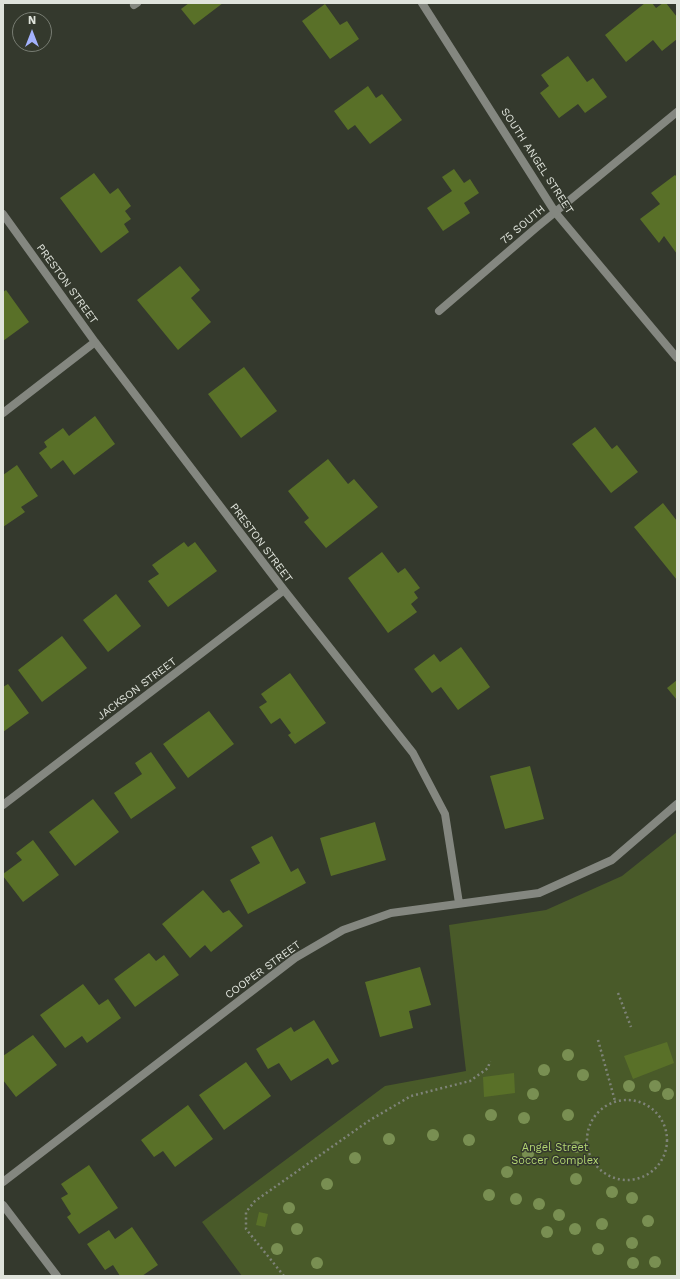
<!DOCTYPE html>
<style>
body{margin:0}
#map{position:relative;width:680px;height:1279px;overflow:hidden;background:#34392d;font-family:"Work Sans",sans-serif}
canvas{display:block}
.frame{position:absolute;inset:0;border:4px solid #dfe3db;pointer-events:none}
.north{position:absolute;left:12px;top:12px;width:40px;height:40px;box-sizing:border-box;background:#34392d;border:1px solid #787d73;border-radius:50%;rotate:0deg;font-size:11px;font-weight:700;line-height:16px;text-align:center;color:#dfe3db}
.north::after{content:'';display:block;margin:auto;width:14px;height:18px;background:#a3b2fd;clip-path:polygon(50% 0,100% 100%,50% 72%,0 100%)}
</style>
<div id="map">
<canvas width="680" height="1279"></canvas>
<div class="frame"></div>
<div class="north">N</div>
</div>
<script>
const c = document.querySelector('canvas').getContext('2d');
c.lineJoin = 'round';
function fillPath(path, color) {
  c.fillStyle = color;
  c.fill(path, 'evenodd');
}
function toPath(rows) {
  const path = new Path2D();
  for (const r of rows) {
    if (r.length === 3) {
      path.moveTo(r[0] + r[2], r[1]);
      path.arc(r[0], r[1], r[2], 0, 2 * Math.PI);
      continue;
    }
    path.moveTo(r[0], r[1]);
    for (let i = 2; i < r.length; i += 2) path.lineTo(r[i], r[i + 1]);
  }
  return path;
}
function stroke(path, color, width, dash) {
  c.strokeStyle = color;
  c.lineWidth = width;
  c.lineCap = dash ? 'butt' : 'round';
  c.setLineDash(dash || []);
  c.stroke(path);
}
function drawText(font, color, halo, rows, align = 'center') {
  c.font = font + ' "Work Sans",sans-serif';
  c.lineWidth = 3;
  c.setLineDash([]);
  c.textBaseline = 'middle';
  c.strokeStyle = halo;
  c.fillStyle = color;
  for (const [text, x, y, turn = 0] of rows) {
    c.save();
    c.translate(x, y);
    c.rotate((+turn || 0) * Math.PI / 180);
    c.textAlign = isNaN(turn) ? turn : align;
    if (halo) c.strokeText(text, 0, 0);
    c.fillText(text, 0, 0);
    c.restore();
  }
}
const green = toPath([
 [677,832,677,1276,242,1276,202,1222,385,1086,466,1071,449,925,546,910,622,876]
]);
const building = toPath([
 [189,3,223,3,194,25,181,9],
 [645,3,652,3,656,8,663,3,666,3,677,17,677,39,662,51,653,40,626,62,605,35],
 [325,4,340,25,347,21,359,39,330,59,302,21],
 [568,56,587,82,593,78,607,97,585,113,578,104,559,118,540,93,549,86,541,75],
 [368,86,376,98,382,94,402,120,370,144,355,125,348,130,334,111],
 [454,169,464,183,470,179,479,193,464,203,470,213,443,231,427,208,452,191,442,177],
 [94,173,110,194,118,188,131,206,125,211,131,219,124,224,129,232,101,253,60,198],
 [675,175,677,177,677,254,664,236,659,243,640,219,660,204,651,193],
 [180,266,200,290,191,298,211,322,178,350,137,300],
 [6,290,29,322,3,341,3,292],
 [244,367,277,411,241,438,208,394],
 [95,416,115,444,74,475,63,460,51,469,39,453,47,447,44,442,63,428,69,436],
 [595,427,612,449,617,445,638,472,611,493,572,444],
 [328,459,348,484,354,479,378,507,326,548,304,522,309,518,288,491],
 [17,465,38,496,21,507,25,512,3,527,3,475],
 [663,503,677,521,677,580,634,527],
 [184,542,188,547,195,542,217,571,168,607,148,581,159,574,152,565],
 [382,552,398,573,405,568,420,588,414,592,418,598,411,604,417,612,388,633,348,578],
 [116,594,141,626,108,652,83,620],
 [62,636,87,668,42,702,18,670],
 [461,647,490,687,458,710,441,687,432,693,414,669,434,654,440,662],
 [290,673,326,723,295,744,288,735,291,733,280,718,271,724,259,707,267,702,261,694],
 [677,680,677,700,667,688],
 [8,684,29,713,3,732,3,687],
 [209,711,234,744,188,778,163,744],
 [151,752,176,788,131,819,114,793,142,774,135,763],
 [530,766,544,819,505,829,490,776],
 [93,799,119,832,75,866,49,832],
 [375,822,386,860,331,876,320,838],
 [272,836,291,872,298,868,306,883,248,914,230,880,260,863,251,847],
 [33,840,59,875,23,902,3,876,3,874,22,860,16,853],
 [203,890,223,913,229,910,243,926,211,952,205,945,190,958,162,924],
 [149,953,156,961,164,955,179,975,135,1007,114,979],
 [420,967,431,1005,409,1011,413,1028,380,1037,365,982],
 [83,984,99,1005,108,999,121,1018,87,1043,82,1036,65,1048,40,1015],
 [314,1020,339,1061,332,1065,328,1058,291,1081,279,1063,268,1069,256,1049,291,1027,294,1032],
 [33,1035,57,1065,16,1097,3,1080,3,1056],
 [667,1042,674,1063,633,1079,624,1056],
 [246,1062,271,1096,224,1130,199,1095],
 [514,1073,515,1093,484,1097,483,1077],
 [188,1105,213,1139,175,1167,163,1151,154,1157,141,1140],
 [89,1165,118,1208,79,1234,67,1217,71,1214,61,1198,68,1194,61,1184],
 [259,1212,268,1214,265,1227,256,1225],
 [132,1227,158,1265,142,1276,120,1276,113,1265,105,1270,87,1244,109,1230,115,1239]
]);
const path = toPath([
 [618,993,631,1027],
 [598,1040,615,1101],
 [627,1140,40],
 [284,1276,246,1229,246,1212,255,1201,370,1120,411,1096,470,1081,488,1068,490,1061]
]);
const service = toPath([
 [134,5,137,3]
]);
const minor = toPath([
 [3,214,95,342,284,590,413,753,445,814,459,903],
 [439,311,537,227,677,112],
 [3,413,95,342],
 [3,805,284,590],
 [3,1182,295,958,343,930,391,913,539,893,612,860,677,804],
 [3,1205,57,1276]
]);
const tertiary = toPath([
 [422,3,555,212,677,358]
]);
const trees = [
 [568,1055],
 [544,1070],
 [583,1075],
 [629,1086],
 [655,1086],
 [533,1094],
 [668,1094],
 [491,1115],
 [568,1115],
 [524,1118],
 [433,1135],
 [389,1139],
 [469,1140],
 [576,1147],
 [528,1154],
 [355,1158],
 [507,1172],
 [576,1179],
 [327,1184],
 [612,1192],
 [489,1195],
 [632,1198],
 [516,1199],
 [539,1204],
 [289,1208],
 [559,1215],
 [648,1221],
 [602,1224],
 [297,1229],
 [575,1229],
 [547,1232],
 [632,1243],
 [277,1249],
 [598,1249],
 [655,1262],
 [317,1263],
 [633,1263]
];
const streetNames = [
 ["SOUTH ANGEL STREET",537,161,57],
 ["75 SOUTH",523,225,-40],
 ["PRESTON STREET",67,284,54],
 ["PRESTON STREET",261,543,53],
 ["JACKSON STREET",137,689,-37],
 ["COOPER STREET",263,970,-36]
];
const parkNames = [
 ["Angel Street",555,1148],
 ["Soccer Complex",555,1161]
];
fillPath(green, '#495a29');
fillPath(building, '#597028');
stroke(path, '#7e8378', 2.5, [2, 3]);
stroke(service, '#848780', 8);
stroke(minor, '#848780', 8);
stroke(tertiary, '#848780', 8);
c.fillStyle = '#798f52';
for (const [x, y] of trees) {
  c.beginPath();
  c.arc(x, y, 6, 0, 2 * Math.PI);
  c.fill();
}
drawText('11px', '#dfe3db', '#34392d', streetNames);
drawText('11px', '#b2d571', '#34392d', parkNames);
</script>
